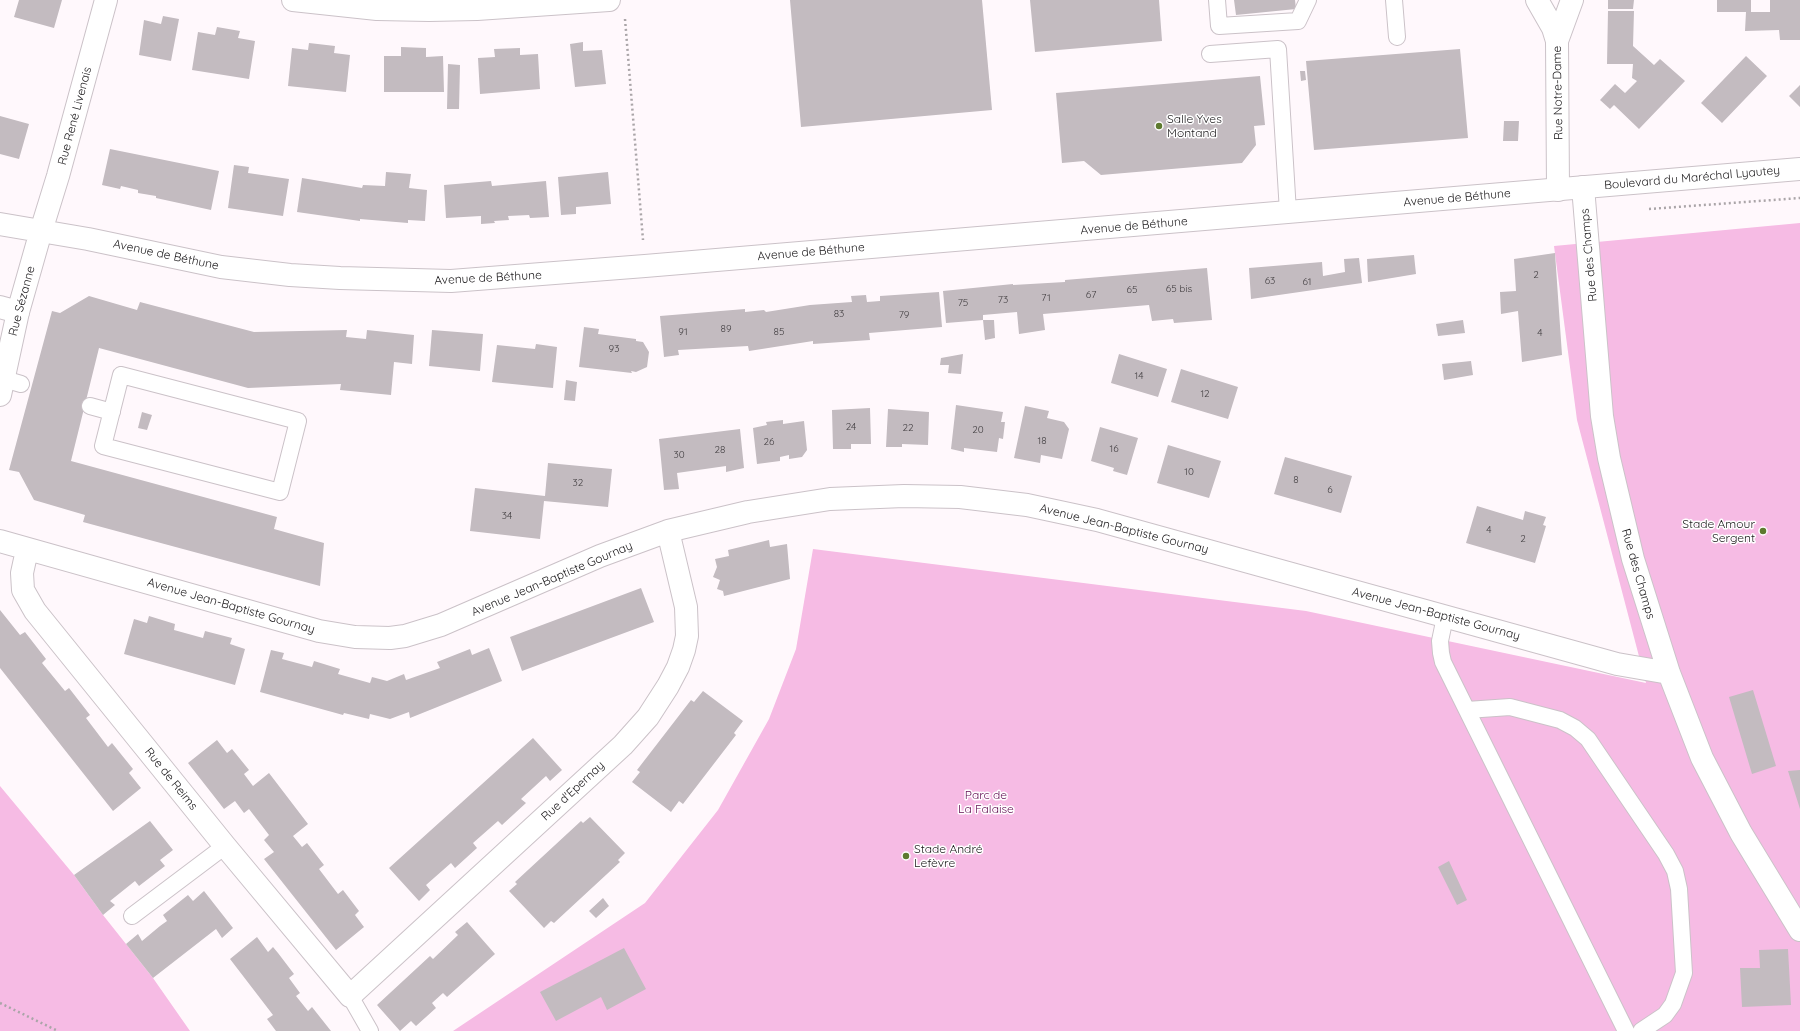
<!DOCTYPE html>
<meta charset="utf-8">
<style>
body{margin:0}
canvas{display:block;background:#fff8fc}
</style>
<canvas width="1800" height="1031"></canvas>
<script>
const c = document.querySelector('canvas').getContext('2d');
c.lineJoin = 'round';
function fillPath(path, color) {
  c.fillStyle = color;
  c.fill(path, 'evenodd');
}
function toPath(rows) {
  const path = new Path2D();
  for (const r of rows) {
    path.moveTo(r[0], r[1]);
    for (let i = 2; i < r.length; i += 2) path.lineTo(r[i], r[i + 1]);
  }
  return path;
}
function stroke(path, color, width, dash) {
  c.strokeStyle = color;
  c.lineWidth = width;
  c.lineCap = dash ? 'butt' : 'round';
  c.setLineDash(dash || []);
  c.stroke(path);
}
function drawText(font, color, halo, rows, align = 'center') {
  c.font = font + ' Quicksand,sans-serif';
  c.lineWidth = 3;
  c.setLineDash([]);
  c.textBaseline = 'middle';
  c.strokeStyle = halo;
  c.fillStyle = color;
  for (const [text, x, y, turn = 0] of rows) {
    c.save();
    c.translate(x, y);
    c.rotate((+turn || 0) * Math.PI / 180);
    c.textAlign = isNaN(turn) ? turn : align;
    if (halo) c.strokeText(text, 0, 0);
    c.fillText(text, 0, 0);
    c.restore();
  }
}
const green = toPath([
 [1800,223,1800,1031,453,1031,645,903,718,810,769,719,796,649,813,549,1306,611,1646,683,1577,420,1554,246],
 [0,786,74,875,103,915,153,978,190,1031,0,1031]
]);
const building = toPath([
 [19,0,62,0,54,28,14,17],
 [790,0,982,0,992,110,801,127],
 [1030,0,1159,0,1162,41,1035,52],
 [1234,0,1295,0,1296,9,1236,15],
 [1608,0,1634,0,1633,9,1608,9],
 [1717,0,1751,0,1751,12,1770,12,1770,0,1800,0,1800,40,1780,40,1779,30,1745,31,1746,12,1717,12],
 [1608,11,1634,11,1633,46,1654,65,1660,59,1685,81,1639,129,1614,105,1610,109,1600,100,1615,84,1625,93,1637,81,1632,78,1633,64,1607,64],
 [163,16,179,19,171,61,139,55,144,20,161,24],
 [217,27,240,31,238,38,255,41,249,79,192,70,198,32,215,35],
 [583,42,583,51,602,50,606,84,575,87,570,44],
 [309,43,335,46,334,53,350,55,346,92,288,86,292,48,308,50],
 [401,47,426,48,426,57,443,56,444,92,384,92,384,56,401,56],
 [520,48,520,55,538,54,540,89,480,94,478,58,495,57,494,49],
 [1460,49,1468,138,1314,150,1306,61],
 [1746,56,1767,76,1722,123,1701,103],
 [448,64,460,65,459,109,447,109],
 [1300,71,1305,71,1306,80,1301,81],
 [1260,76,1265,125,1254,126,1256,145,1242,163,1101,175,1084,161,1062,163,1056,93],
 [1800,85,1800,107,1789,96],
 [0,116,29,124,19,159,0,154],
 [1504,121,1519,121,1518,141,1503,141],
 [110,149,219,171,211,210,156,198,156,196,138,193,138,190,121,186,120,189,102,185],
 [234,165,249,167,248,173,289,179,283,216,228,208],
 [386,172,411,174,409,188,427,190,425,221,408,220,408,223,360,219,360,221,297,212,302,178,362,188,363,185,385,186],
 [608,172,611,204,576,207,576,214,561,215,558,177],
 [491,181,492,186,546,181,549,217,530,218,529,215,508,216,509,220,494,221,495,223,481,224,481,216,446,218,444,185],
 [1555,253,1562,355,1522,362,1518,311,1501,314,1500,292,1516,291,1514,259],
 [1414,255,1416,274,1368,282,1367,259],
 [1359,258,1362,283,1251,299,1249,268,1322,262,1323,276,1345,272,1344,259],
 [1207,268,1212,320,1174,323,1173,319,1152,321,1149,305,1043,314,1045,330,1019,334,1017,312,983,315,983,320,946,323,943,291,1013,284,1013,285,1065,282,1065,280],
 [939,292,942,327,869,333,870,340,813,344,813,341,749,351,748,346,678,350,679,355,664,357,660,316,745,309,745,312,764,310,766,312,810,305,852,302,851,296,866,295,867,302,880,301,880,296],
 [89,296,137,310,140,302,254,332,347,330,346,337,366,339,367,330,414,335,412,364,394,362,391,395,340,390,341,384,248,388,99,348,71,461,277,517,274,529,324,543,320,586,83,522,85,515,34,500,19,472,9,470,52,311,60,313],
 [983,320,994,320,995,338,985,340],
 [1463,320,1465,333,1438,336,1436,324],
 [584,327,599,329,598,334,636,339,636,341,643,342,649,352,647,367,636,372,631,371,632,373,579,367],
 [432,330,483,334,480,371,429,366],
 [536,344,557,347,553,388,492,382,497,345,535,349],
 [963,354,961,374,948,373,949,365,940,365,941,358],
 [1119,354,1167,369,1158,397,1111,383],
 [1471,361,1473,375,1444,380,1442,364],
 [1181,369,1238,387,1228,419,1171,402],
 [566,380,577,382,575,401,564,400],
 [956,405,1003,412,1001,422,1005,422,1003,439,999,438,997,452,964,448,964,452,951,449],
 [1025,406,1049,411,1047,418,1064,422,1069,429,1062,459,1041,455,1040,463,1014,458],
 [870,408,871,444,851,444,851,449,833,449,832,410],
 [888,409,929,412,928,445,902,444,902,447,886,447],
 [142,412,152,415,147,430,138,428],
 [783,420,783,424,804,421,807,450,802,457,789,459,789,455,780,457,780,461,757,464,753,428,767,425,766,422],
 [1100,427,1138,438,1127,475,1113,471,1114,468,1091,461],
 [740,429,744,468,726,472,726,466,677,473,679,489,664,490,659,439],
 [1168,445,1221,461,1209,498,1157,483],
 [1285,457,1352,476,1341,513,1274,494],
 [548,463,612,469,608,507,544,501,540,539,470,531,475,488,545,496],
 [1477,506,1523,520,1525,511,1546,517,1543,525,1546,526,1535,563,1466,543],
 [769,540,770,547,787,544,790,579,724,596,723,591,717,589,720,580,713,577,717,567,715,559,729,556,728,550],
 [641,588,654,622,522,671,510,637],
 [0,610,20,635,25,632,46,659,42,663,65,691,69,688,90,715,86,718,108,747,112,743,133,769,129,773,141,788,113,811,0,668],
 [149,616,175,624,174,630,203,638,205,631,232,638,230,644,245,649,235,685,124,654,134,619,147,623],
 [489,648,502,681,410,718,409,712,390,719,370,714,369,719,344,713,343,715,260,692,271,650,284,653,282,659,312,667,314,661,340,669,338,674,370,683,372,677,387,681,404,674,406,680,440,668,437,662,470,649,472,655],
 [1753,690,1776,766,1752,774,1729,697],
 [703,691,743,721,734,733,736,735,683,804,679,801,671,812,632,782,640,772,637,770,691,700,694,702],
 [533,738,562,770,550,781,546,776,521,799,526,803,502,825,498,821,473,843,477,848,455,868,451,863,426,885,430,890,419,901,389,868],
 [217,740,227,753,232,749,249,770,244,774,253,786,269,773,308,824,293,836,302,847,307,843,324,865,319,869,338,894,343,890,359,911,355,915,364,927,336,950,264,859,274,852,264,840,269,835,249,809,244,813,235,801,224,809,188,763],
 [1800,770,1800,809,1788,771],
 [590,817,625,853,618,860,620,862,554,923,551,921,544,928,509,891,517,884,515,882,581,821,583,823],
 [150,821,173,850,160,860,165,866,139,886,135,881,110,901,115,905,103,915,74,875],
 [1449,861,1467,900,1457,905,1438,867],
 [204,891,233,928,222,938,216,929,153,978,126,944,138,934,142,941,160,926,167,921,163,915,188,895,193,901],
 [603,898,609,906,596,918,589,911],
 [467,922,495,954,447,997,443,993,432,1003,436,1008,416,1026,411,1021,400,1031,377,1005,430,956,433,959,458,935,455,932],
 [257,937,268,952,273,947,278,953,294,974,289,978,300,993,296,996,308,1011,312,1007,331,1031,276,1031,267,1019,273,1015,230,959],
 [624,948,646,989,607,1010,601,997,556,1021,540,992],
 [1788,949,1791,1005,1742,1007,1740,968,1760,968,1759,950]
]);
const path = toPath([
 [625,19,643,240],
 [1649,209,1800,198],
 [0,1003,58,1031]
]);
const lane = toPath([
 [1217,0,1219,26,1298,21,1308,0],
 [1394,0,1397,37],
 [1210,54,1278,49,1288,212],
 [121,375,298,421,280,492,103,446,121,375],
 [4,379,21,384],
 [90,406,112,412],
 [1445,617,1440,641,1441,653,1443,662,1626,1031],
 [1467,710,1510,707,1560,720,1575,728,1588,739,1666,854,1675,871,1679,889,1684,973,1673,1004,1665,1015,1641,1031],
 [132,916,225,846],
 [350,996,370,1031]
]);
const street = toPath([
 [293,0,377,9,429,10,477,9,609,0],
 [1537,0,1553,28,1557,41],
 [1583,187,1602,416,1609,458,1633,559,1669,673,1702,758,1741,833,1800,930],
 [1558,190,1557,41,1572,0],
 [41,231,58,176,106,0],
 [0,395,18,312],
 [0,541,319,631,355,637,390,638,405,636,441,625,600,556,668,531,689,526,748,512,830,499,904,496,960,497,1027,505,1097,520,1617,664,1669,673],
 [27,550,22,573,23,590,35,611,225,846,350,996,623,745,648,717,668,686,678,667,684,650,687,636,686,607,668,531]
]);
const secondary = toPath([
 [0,224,88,239,221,267,290,275,340,278,451,281,645,266,1800,169],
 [0,307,18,312,41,231]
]);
const markers = [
 [1159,126,4,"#5d7a2f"],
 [1763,531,4,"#5d7a2f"],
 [906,856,4,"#5d7a2f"]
];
const numberNames = [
 ["2",1536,275],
 ["63",1270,281],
 ["61",1307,282],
 ["65 bis",1179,289],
 ["65",1132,290],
 ["67",1091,295],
 ["71",1046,298],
 ["73",1003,300],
 ["75",963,303],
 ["83",839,314],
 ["79",904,315],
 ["89",726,329],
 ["91",683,332],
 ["85",779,332],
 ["4",1540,333],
 ["93",614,349],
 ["14",1139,376],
 ["12",1205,394],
 ["24",851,427],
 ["22",908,428],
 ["20",978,430],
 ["18",1042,441],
 ["26",769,442],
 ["16",1114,449],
 ["28",720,450],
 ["30",679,455],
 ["10",1189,472],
 ["8",1296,480],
 ["32",578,483],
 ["6",1330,490],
 ["34",507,516],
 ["4",1489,530],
 ["2",1523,539]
];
const streetNames = [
 ["Rue Notre-Dame",1558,93,-91],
 ["Rue René Livenais",75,116,-75],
 ["Boulevard du Maréchal Lyautey",1692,178,-5],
 ["Avenue de Béthune",1457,198,-5],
 ["Avenue de Béthune",1134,226,-5],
 ["Avenue de Béthune",811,252,-5],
 ["Avenue de Béthune",166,255,12],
 ["Rue des Champs",1589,255,-95],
 ["Avenue de Béthune",488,278,-3],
 ["Rue Sézanne",22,301,-75],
 ["Avenue Jean-Baptiste Gournay",1124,529,14],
 ["Rue des Champs",1638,574,74],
 ["Avenue Jean-Baptiste Gournay",552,579,-23],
 ["Avenue Jean-Baptiste Gournay",231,606,16],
 ["Avenue Jean-Baptiste Gournay",1436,614,15],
 ["Rue de Reims",171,779,51],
 ["Rue d'Epernay",573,791,-43]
];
const poiNames = [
 ["Salle Yves",1167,119],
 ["Montand",1167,133],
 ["Stade Amour",1755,524,"right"],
 ["Sergent",1755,538,"right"],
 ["Stade André",914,849],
 ["Lefèvre",914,863]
];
const parkNames = [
 ["Parc de",986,795],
 ["La Falaise",986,809]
];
fillPath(green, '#f6bbe4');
fillPath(building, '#c3bbc0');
stroke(lane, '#cbc2c8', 18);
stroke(street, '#cbc2c8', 24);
stroke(secondary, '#cbc2c8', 24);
stroke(path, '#aaa5a8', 2.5, [2, 3]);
stroke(lane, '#fff', 16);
stroke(street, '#fff', 22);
stroke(secondary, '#fff', 22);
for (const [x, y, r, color] of markers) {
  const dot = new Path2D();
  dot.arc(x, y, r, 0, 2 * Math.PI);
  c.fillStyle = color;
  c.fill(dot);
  stroke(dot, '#fff', 1.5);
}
drawText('10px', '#444043', null, numberNames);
drawText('12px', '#191719', '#fff', streetNames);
drawText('12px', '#191719', '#fff', poiNames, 'left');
drawText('12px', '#600a50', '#fff', parkNames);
</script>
